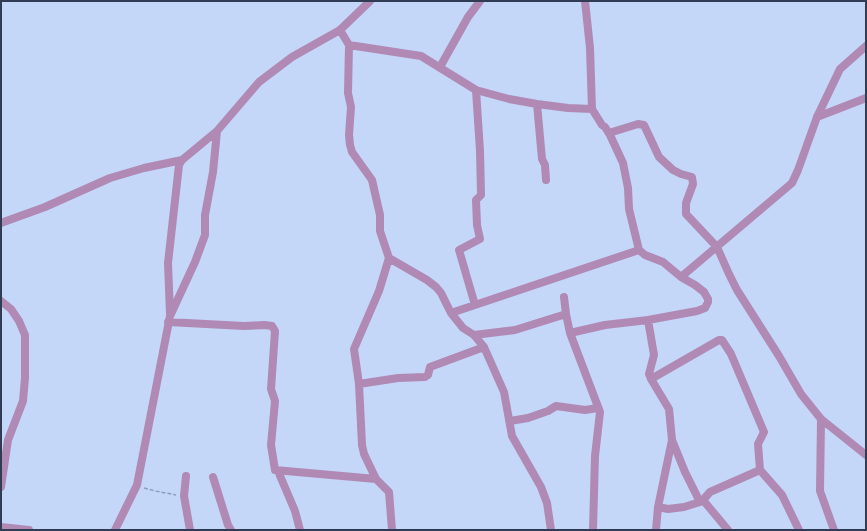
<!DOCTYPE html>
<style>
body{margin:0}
#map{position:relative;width:867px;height:531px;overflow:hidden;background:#c4d7f9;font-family:"Public Sans",sans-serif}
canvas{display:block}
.frame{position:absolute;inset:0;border:2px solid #303c53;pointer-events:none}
</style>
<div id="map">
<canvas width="867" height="531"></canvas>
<div class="frame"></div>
</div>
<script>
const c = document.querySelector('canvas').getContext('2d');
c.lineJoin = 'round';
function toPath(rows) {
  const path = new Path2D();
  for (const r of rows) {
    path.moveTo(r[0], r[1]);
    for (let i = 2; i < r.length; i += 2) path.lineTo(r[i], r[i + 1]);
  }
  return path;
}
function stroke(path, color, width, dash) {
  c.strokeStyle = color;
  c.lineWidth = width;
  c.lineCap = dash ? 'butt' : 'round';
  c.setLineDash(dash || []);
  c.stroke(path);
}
const path = toPath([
 [144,488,155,491,176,495]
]);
const street = toPath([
 [585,1,590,48,592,109],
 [340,30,349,45,421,56,476,90,509,99,537,104,568,108,592,109,602,125,605,127,610,135,623,163,628,188,629,209,639,250,645,255,663,262,681,277,695,285,704,292,708,299,708,302,705,308,697,311,648,320,605,325,570,333],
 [349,45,348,93,351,107,349,135,350,145,352,152,372,180,380,215,380,231,389,258,427,280,436,287,441,293,451,313,463,328,474,335,484,347,504,392,512,436,541,487,547,503,551,530],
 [440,67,468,17,480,1],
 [537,104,542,159,545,165,546,180],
 [817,117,866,98],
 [609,133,638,124,644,125,659,157,673,170,681,174,692,177,693,184,686,203,686,214,717,247,729,274,737,290,779,356,801,394,821,419,866,455],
 [1,223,45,207,110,178,144,168,182,160],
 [389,258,379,291,354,349,359,384,362,445,364,454,376,479,389,492,392,530],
 [681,277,792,183,798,170,817,117,840,69,866,46],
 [564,297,566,314,570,333,600,412,595,456,593,530],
 [1,301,11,309,19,321,25,335,25,378,23,401,8,440,1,487],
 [475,305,459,250,480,239,477,225,476,200,481,195,480,151,476,90],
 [451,313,639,250],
 [170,314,168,263,179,165,182,160,217,131],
 [648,320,654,355,649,374,651,379,669,409,672,440,658,507,656,530],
 [168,322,244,326,265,325,272,326,275,331,271,389,275,401,271,445,275,470,376,479],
 [474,335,515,330,566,314],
 [651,379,719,340,722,340,731,354,764,432,758,444,760,470,782,495,799,530],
 [359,384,398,378,425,377,428,375,430,367,484,347],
 [821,419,820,491,834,530],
 [510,421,528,418,548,411,556,406,585,410,598,408],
 [672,440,685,472,700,502],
 [278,471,295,511,300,530],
 [186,476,184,496,190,530],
 [213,477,228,525,231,530],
 [703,500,728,530],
 [658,507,668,509,684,507,700,502,703,500,710,492,760,470],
 [1,527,29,530],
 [115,530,137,485,170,316,195,262,205,235,205,215,213,172,217,131,259,82,292,57,340,30,370,1]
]);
stroke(path, '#8d9ebc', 1.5, [4, 2]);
stroke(street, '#b089b5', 8);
</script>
